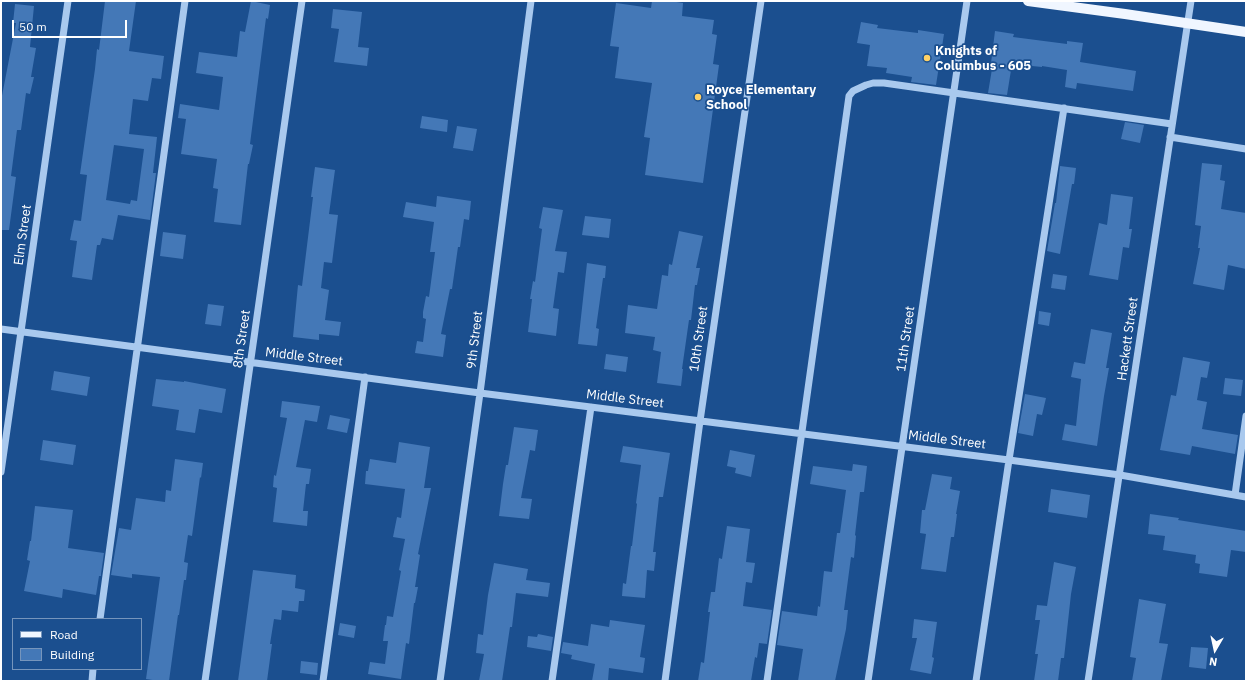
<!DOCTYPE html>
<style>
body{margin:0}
#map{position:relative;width:1247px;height:682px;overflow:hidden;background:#1b4f8f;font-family:"IBM Plex Sans",sans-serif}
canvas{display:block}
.frame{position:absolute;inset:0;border:2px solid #fff;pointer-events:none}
.legend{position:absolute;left:12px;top:618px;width:130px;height:52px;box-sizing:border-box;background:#1b4f8f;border:1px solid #7695bc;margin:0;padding:5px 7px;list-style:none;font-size:12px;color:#fff}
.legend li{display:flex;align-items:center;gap:8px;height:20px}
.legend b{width:20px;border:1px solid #7695bc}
.north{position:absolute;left:1195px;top:630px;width:40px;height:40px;-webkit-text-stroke:3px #1b4f8f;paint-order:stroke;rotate:189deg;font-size:11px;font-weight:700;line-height:16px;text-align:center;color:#fff}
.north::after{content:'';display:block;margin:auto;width:14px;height:18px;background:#fff;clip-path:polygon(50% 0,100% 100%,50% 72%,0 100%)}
.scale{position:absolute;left:12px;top:20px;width:115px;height:18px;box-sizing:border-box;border:2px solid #fff;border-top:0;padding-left:5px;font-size:12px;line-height:14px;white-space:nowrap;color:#fff;-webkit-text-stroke:3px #1b4f8f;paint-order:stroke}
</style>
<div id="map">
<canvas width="1247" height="682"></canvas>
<div class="frame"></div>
<ul class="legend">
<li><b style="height:5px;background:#f0f6ff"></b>Road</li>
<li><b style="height:11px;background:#4478b7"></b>Building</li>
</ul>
<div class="north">N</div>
<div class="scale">50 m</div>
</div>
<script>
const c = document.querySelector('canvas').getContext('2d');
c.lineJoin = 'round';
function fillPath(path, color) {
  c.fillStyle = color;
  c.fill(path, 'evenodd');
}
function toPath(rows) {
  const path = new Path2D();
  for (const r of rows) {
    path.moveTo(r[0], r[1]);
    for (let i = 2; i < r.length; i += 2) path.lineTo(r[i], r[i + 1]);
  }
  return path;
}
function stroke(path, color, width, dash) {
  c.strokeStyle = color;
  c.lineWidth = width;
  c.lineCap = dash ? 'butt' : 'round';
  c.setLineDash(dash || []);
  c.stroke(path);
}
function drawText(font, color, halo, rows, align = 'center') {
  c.font = font + ' "IBM Plex Sans",sans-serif';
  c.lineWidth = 3.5;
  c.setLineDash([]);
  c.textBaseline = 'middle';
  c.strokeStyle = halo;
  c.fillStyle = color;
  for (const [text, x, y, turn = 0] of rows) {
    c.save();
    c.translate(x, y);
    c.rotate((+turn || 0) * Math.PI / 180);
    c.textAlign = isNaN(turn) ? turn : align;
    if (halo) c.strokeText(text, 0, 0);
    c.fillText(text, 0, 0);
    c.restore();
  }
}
const building = toPath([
 [105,1,136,1,129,51,164,56,161,79,152,78,148,101,133,99,129,134,157,137,153,173,156,173,150,220,118,215,113,240,102,238,100,245,97,245,92,280,72,277,77,241,70,240,74,220,81,221,87,175,80,174,95,69,97,49,99,50],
 [114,145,144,149,137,201,131,200,130,204,106,200],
 [251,1,270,5,268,19,266,18,250,144,253,145,249,164,248,164,241,225,214,222,218,189,213,188,217,159,181,154,186,119,178,118,180,104,219,110,223,77,196,73,199,52,237,57,240,31,245,32],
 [652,1,670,1,683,3,682,16,714,20,712,34,717,35,713,64,719,65,703,183,645,175,650,138,644,137,652,83,615,78,619,47,610,46,616,3,651,8],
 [15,4,34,6,30,47,36,48,31,77,34,77,30,94,26,93,21,130,17,130,11,176,16,177,9,230,1,230,1,101,16,23,13,23],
 [333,9,362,12,358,47,369,48,367,66,334,62,339,29,331,28],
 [861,22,878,25,877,28,918,33,918,30,944,34,936,85,911,82,912,77,886,73,887,68,867,66,870,45,857,43],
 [995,31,1014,34,1013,37,1067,44,1067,41,1083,43,1080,62,1136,71,1133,91,1077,83,1076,89,1065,87,1067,70,1042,66,1042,67,1012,64,1007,95,988,93,993,63,991,63],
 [422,116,448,120,447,132,420,128],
 [1125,122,1144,125,1140,143,1121,139],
 [457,126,477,129,473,151,453,148],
 [1202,163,1222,165,1220,180,1225,181,1221,209,1246,213,1246,269,1228,265,1224,290,1193,284,1200,248,1198,248,1201,226,1195,225],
 [1060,166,1076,168,1074,184,1072,184,1060,254,1047,251,1055,203,1056,203],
 [315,167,335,170,329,214,338,215,332,263,324,262,321,288,329,290,325,320,341,322,339,336,319,334,319,340,293,337,298,285,302,286,313,197,311,197],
 [1111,194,1133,197,1129,229,1132,229,1129,248,1123,247,1118,280,1089,275,1099,223,1107,225],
 [437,196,471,201,469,220,464,219,460,247,458,247,452,289,450,289,441,334,446,335,443,357,415,353,417,341,423,342,426,319,423,318,423,312,426,296,429,297,435,252,430,252,434,222,403,217,406,202,436,207],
 [543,207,563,210,555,251,567,252,564,273,558,272,553,308,559,309,556,336,528,332,532,299,530,299,533,281,535,282,542,229,539,228],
 [585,216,611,219,609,238,582,235],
 [679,231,703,236,696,268,700,268,697,285,695,285,691,320,689,320,682,369,683,369,681,386,657,383,661,352,653,350,655,337,625,333,628,305,657,309,662,275,668,276,669,264,672,265],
 [163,232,186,235,183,259,160,256],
 [587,263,606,266,605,278,603,278,596,328,599,329,597,346,578,344],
 [1053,274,1067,276,1065,290,1051,288],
 [208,304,224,306,221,326,205,324],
 [1039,311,1051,313,1049,326,1038,324],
 [1091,329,1112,333,1106,368,1109,368,1104,396,1097,446,1062,440,1065,424,1076,426,1081,379,1071,377,1074,362,1085,364],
 [606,354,628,357,626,372,604,369],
 [1183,357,1210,362,1207,378,1201,377,1197,400,1207,402,1202,429,1238,435,1235,454,1192,446,1190,455,1160,450,1171,395,1176,396],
 [54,371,90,377,87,396,51,390],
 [1225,378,1243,380,1241,396,1223,394],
 [156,379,184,382,184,381,226,389,222,413,199,409,195,433,176,430,179,410,152,406],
 [1025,394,1046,398,1042,415,1037,414,1033,436,1018,433],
 [282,401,320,406,317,422,305,420,296,467,311,469,309,484,306,484,303,511,308,511,307,526,273,522,277,488,273,487,274,475,276,476,287,418,280,417],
 [330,415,350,419,347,433,327,429],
 [514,427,538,430,535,451,530,450,521,498,532,499,529,519,499,516,503,484,506,465,508,465],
 [43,440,76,445,73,465,40,460],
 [399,442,430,447,424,488,431,488,418,554,420,555,415,587,418,587,415,603,414,603,409,644,406,643,401,679,368,674,370,662,385,664,388,641,383,641,385,625,386,625,387,616,393,617,401,571,399,570,405,539,393,537,397,517,401,518,405,489,365,484,366,471,368,471,370,459,396,463],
 [623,446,670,453,663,497,659,497,653,552,656,552,654,571,647,570,645,598,622,596,623,583,626,584,631,546,632,546,637,504,636,503,641,465,620,462],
 [730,450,755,455,751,477,735,473,736,468,727,466],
 [175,459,203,463,201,478,200,477,192,536,188,535,184,562,188,563,186,580,184,580,179,615,178,615,169,681,159,681,146,679,160,577,132,574,132,578,111,575,119,528,131,530,136,498,165,502,166,490,171,491],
 [853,464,867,466,864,492,860,492,855,535,856,536,854,558,851,557,844,610,848,610,846,629,835,681,798,681,803,649,777,645,782,611,817,616,818,606,820,607,824,571,832,572,837,533,840,533,846,490,810,484,813,466,852,471],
 [932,474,952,477,950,489,960,491,956,514,957,514,954,537,951,537,946,572,921,569,926,534,920,533,922,510,925,510],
 [1051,489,1090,495,1087,518,1048,512],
 [35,506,73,510,68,548,104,553,101,574,101,576,99,576,96,595,63,589,62,598,24,591,30,561,27,560,30,541,31,541],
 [1150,514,1179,518,1178,520,1246,531,1246,552,1231,550,1227,577,1199,573,1200,564,1195,563,1196,555,1163,550,1165,536,1148,534],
 [727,526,750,529,746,562,755,563,752,583,746,582,743,606,772,610,767,644,759,643,757,658,755,657,751,681,698,681,701,662,704,663,710,612,708,612,711,592,715,592,719,558,722,559],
 [1054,562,1076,567,1071,594,1064,658,1061,658,1058,681,1034,681,1038,654,1035,654,1040,620,1035,620,1037,605,1047,606],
 [494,563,528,569,526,580,550,583,548,597,516,593,512,627,510,627,502,681,479,681,484,654,476,653,478,634,483,635,488,595],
 [253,570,296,575,295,588,305,590,304,601,299,601,298,612,282,610,281,620,274,619,270,644,272,644,267,681,238,681],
 [1139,599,1166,604,1159,643,1168,644,1161,681,1132,681,1136,658,1130,657],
 [914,619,937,622,932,657,934,658,931,674,910,670,917,638,912,638],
 [610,620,645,625,640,657,645,658,643,673,609,668,608,681,592,681,595,664,571,659,572,655,561,653,563,642,588,646,591,624,609,627],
 [340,623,356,626,354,638,338,635],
 [538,634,553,637,551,651,527,647,528,636,537,637],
 [1191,647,1208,648,1206,669,1189,667],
 [301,661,318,663,317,675,300,673]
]);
const minor = toPath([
 [1170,137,1246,149],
 [1,329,480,393,1009,460,1120,475,1246,497],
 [1,472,68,1],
 [1235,495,1246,416],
 [100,619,185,1],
 [92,681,93,669],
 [205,681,302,1],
 [323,681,365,377],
 [440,681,480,393,531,1],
 [552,681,591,407],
 [665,681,700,421,761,1],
 [767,681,849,96,853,91,866,85,873,83,884,83,1172,124],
 [868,681,967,1],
 [976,681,1009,460,1064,108],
 [1088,681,1191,1]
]);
const major = toPath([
 [1028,1,1125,14,1246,32]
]);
const markers = [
 [927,58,4,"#ffd166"],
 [698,97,4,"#ffd166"]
];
const poiNames = [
 ["Knights of",935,51],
 ["Columbus - 605",935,66],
 ["Royce Elementary",706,90],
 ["School",706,105]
];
const streetNames = [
 ["Elm Street",23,235,-82],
 ["8th Street",242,339,-82],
 ["10th Street",699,339,-82],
 ["11th Street",906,339,-82],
 ["Hackett Street",1128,339,-82],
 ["9th Street",475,340,-83],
 ["Middle Street",304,357,7],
 ["Middle Street",625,399,7],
 ["Middle Street",947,440,7]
];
fillPath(building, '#4478b7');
stroke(minor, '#a9c9ee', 7);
stroke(major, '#f0f6ff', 10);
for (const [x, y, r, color] of markers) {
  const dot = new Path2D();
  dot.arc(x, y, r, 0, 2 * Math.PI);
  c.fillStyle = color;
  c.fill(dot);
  stroke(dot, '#1b4f8f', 1.5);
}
drawText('bold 13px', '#fff', '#1b4f8f', poiNames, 'left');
drawText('13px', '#fff', '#1b4f8f', streetNames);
</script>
